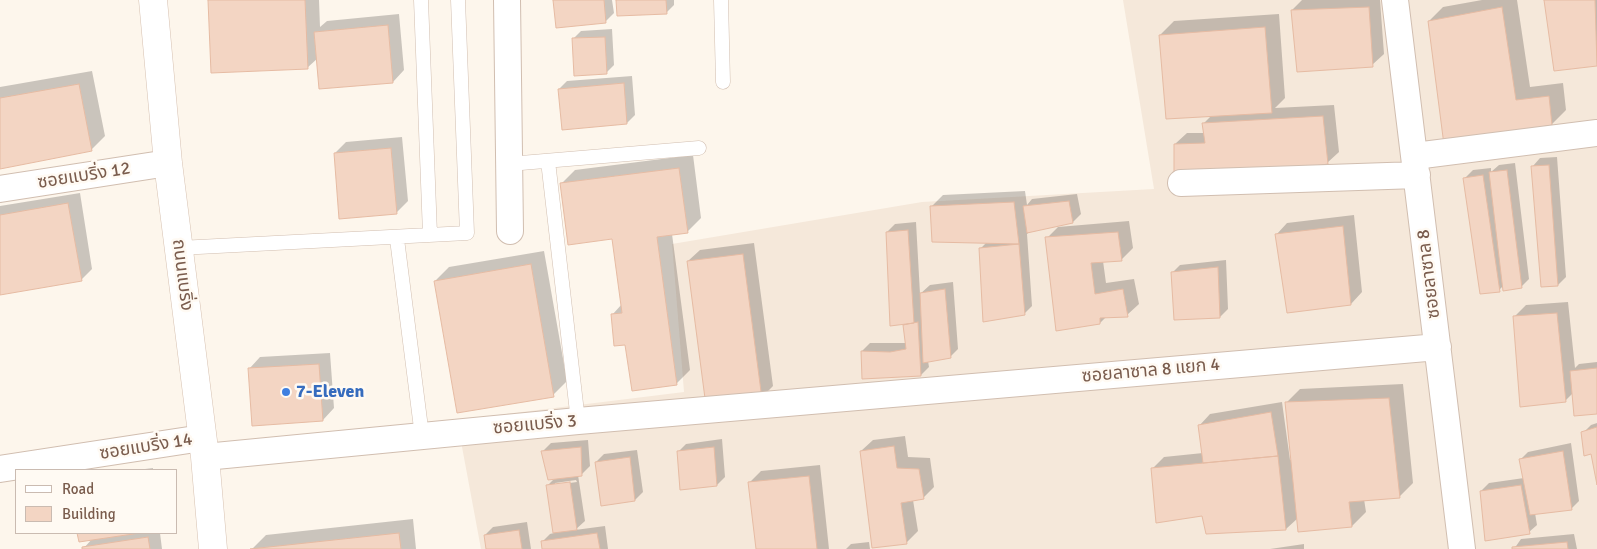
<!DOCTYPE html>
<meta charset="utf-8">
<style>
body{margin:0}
#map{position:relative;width:1597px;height:549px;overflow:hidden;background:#fdf6ec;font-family:Signika,sans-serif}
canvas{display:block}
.legend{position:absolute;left:15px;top:469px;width:162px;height:65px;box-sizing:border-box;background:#fffaf3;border:1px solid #cabbb1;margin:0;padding:6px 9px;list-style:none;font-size:15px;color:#7a5c4d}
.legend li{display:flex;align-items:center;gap:10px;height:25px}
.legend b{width:25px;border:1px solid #cabbb1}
</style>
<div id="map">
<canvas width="1597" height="549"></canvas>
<ul class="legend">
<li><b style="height:6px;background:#fff"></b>Road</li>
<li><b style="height:14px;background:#f3d5c3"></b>Building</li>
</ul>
</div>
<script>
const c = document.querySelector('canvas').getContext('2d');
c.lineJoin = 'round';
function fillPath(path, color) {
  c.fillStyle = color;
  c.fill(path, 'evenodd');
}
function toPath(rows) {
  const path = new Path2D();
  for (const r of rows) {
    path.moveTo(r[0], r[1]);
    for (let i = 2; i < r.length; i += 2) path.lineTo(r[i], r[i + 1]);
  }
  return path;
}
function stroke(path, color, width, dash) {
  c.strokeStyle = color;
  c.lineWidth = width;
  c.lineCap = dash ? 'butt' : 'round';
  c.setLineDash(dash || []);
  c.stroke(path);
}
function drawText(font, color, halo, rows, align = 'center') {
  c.font = font + ' Signika,"Noto Sans Thai",sans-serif';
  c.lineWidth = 5;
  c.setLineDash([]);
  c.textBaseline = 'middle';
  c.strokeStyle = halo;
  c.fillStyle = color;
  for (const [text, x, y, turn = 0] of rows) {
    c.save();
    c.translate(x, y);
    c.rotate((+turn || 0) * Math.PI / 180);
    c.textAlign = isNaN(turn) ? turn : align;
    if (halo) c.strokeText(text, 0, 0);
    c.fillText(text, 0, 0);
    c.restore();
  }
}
const residential = toPath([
 [1123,0,1597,0,1597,549,481,549,457,420,684,392,672,244,922,202,1154,189]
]);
const shadow = toPath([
 [209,0,319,0,320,27,327,21,399,14,404,70,393,82,318,58,307,68],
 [554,0,612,0,614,13,606,21],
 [618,0,674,0,674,5,666,13],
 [1302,0,1380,0,1384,54,1372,65,1292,10],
 [1482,0,1517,0,1530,87,1563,83,1566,110,1552,124,1445,144,1429,21,1443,7],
 [1546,0,1597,0,1597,64,1555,70],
 [1279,14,1285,98,1275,108,1334,105,1339,152,1327,163,1175,144,1187,133,1205,133,1204,123,1211,116,1160,35,1174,21],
 [612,29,614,65,606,73,573,39,581,31],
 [92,71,105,136,91,150,0,167,0,87],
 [632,76,635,115,627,123,559,89,567,81],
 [402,137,408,201,396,213,335,153,346,142],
 [693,155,701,218,687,232,672,234,690,370,676,384,626,343,612,315,622,304,613,238,561,184,575,170],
 [1557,157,1566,277,1558,285,1533,166,1540,158],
 [1515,163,1529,279,1521,287,1504,285,1499,290,1465,178,1473,170,1491,168,1491,172,1499,165],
 [1025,191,1027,205,1032,199,1077,194,1081,214,1073,222,1030,231,1027,234,1032,306,1024,314,980,249,987,242,931,207,943,195],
 [80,193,92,269,81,280,0,294,0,206],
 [1354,215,1362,292,1351,304,1276,235,1287,223],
 [1129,221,1133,248,1121,260,1103,261,1106,283,1134,279,1139,304,1127,315,1106,317,1100,323,1047,238,1058,227],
 [916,222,920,294,930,285,953,282,958,349,950,357,928,361,929,367,921,375,862,351,870,343,907,343,887,232,895,224],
 [754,243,773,386,761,398,688,261,700,250],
 [544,251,567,381,553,395,435,281,449,267],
 [1226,260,1228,309,1220,317,1172,273,1180,265],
 [1568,302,1575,368,1579,364,1597,362,1597,413,1573,393,1565,401,1515,316,1526,305],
 [330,353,334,408,323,420,253,424,249,369,260,357],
 [1403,384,1413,483,1399,497,1364,499,1366,512,1352,526,1299,530,1298,518,1286,529,1203,514,1152,469,1164,457,1203,453,1199,426,1210,414,1282,402,1290,460,1292,459,1286,403,1300,389],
 [1597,423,1597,479,1592,452,1583,433,1591,425],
 [905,436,908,457,930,458,934,487,923,498,913,500,918,531,907,542,861,451,873,440],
 [722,439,725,477,717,485,678,452,686,444],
 [588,440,590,466,582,474,578,475,585,521,575,530,605,526,608,549,543,549,542,542,550,534,554,533,547,486,555,478,543,451,551,443],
 [576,480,577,482,555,485,555,483],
 [1571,443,1579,501,1571,509,1535,513,1537,525,1529,532,1481,491,1489,483,1524,478,1520,460,1528,452],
 [637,450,643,492,635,500,596,462,604,454],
 [820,465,829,549,757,549,750,482,761,471],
 [153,468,153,470,137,470],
 [413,519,416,549,252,549,266,535],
 [527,522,531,549,487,549,485,535,493,527],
 [79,533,160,533,162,549,83,549,92,539,80,541],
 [1574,534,1577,549,1514,549,1521,539],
 [869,542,870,549,846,549,851,544],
 [1304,544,1304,549,1270,549]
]);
const building = toPath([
 [208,0,305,0,308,69,211,73,208,0],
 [553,0,604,0,606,23,556,28,553,0],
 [616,0,666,0,667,14,617,16,616,0],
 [1544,0,1595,0,1597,66,1554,71,1544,0],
 [1369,7,1373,67,1297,72,1291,10,1369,7],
 [1502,7,1516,100,1549,96,1552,125,1444,145,1428,21,1502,7],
 [388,25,393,83,319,89,314,32,388,25],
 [1265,27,1272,113,1166,119,1159,35,1265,27],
 [605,37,607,74,574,76,572,38,605,37],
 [624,83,627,124,562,130,558,89,624,83],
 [79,84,92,151,0,169,0,98,79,84],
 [1323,116,1328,164,1295,169,1174,174,1174,144,1205,143,1202,123,1323,116],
 [391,148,397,214,339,219,334,153,391,148],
 [1549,165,1558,286,1541,287,1531,166,1549,165],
 [679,168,688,233,657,237,677,385,632,391,625,345,614,346,611,314,622,313,612,239,568,245,560,183,679,168],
 [1507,170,1522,288,1503,291,1489,172,1507,170],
 [1483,175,1500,292,1480,294,1463,178,1483,175],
 [1069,201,1073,223,1027,233,1023,206,1069,201],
 [1014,202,1019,244,932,242,930,206,1014,202],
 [68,203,82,281,0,295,0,215,68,203],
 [1343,226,1351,305,1287,313,1275,234,1343,226],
 [908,230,914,323,890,326,886,232,908,230],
 [1118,232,1122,261,1091,263,1095,294,1123,289,1128,317,1100,318,1100,324,1056,331,1045,237,1118,232],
 [1019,244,1025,315,983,322,979,248,1019,244],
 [743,254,762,399,706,406,687,261,743,254],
 [531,264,554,397,457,413,434,281,531,264],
 [1218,267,1220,318,1174,320,1171,272,1218,267],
 [945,289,951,358,923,363,920,293,945,289],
 [1557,313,1566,402,1520,407,1513,316,1557,313],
 [918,322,921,376,862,379,861,351,890,352,906,349,903,325,918,322],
 [319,364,323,421,252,426,248,368,319,364],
 [1597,368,1597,414,1574,416,1570,371,1597,368],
 [1389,398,1400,498,1349,502,1352,527,1298,532,1285,402,1389,398],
 [1271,412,1278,456,1203,463,1198,425,1271,412],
 [1597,427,1597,485,1591,454,1584,456,1581,432,1597,427],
 [894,446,897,468,919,469,924,499,901,503,907,544,872,548,860,451,894,446],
 [581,447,582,476,548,480,541,451,581,447],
 [714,447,717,486,680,490,677,451,714,447],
 [1563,451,1572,510,1530,515,1519,459,1563,451],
 [1278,456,1286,530,1206,534,1202,516,1156,523,1151,468,1278,456],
 [630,457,635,501,601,506,595,462,630,457],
 [809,476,817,549,756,549,748,482,809,476],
 [570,482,577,530,553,533,546,485,570,482],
 [1521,485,1530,534,1485,541,1480,491,1521,485],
 [519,530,522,549,486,549,484,535,519,530],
 [77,533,140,533,79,542,77,533],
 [399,533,401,549,250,549,399,533],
 [597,533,600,549,542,549,541,541,597,533],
 [148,537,150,549,82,549,82,547,148,537],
 [1567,542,1568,549,1512,549,1512,547,1567,542]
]);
const service = toPath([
 [421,0,430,234],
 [721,0,723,82],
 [548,161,578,421],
 [509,164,699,148],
 [397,239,422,436],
 [179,248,467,233,458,0]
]);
const minor = toPath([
 [507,0,510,231],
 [1395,0,1462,549],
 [1415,156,1597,133],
 [1181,183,1417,175],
 [0,189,168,163],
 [205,457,578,421,1438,347],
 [0,469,202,438]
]);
const secondary = toPath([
 [153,0,168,163,205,457,213,549]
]);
const markers = [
 [286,392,5,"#3f7fe0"]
];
const streetNames = [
 ["ซอยแบริ่ง 12",84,176,-9],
 ["ซอยลาซาล 8",1429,274,-97],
 ["ถนนแบริ่ง",182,275,83],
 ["ซอยลาซาล 8 แยก 4",1151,371,-5],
 ["ซอยแบริ่ง 3",535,425,-5],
 ["ซอยแบริ่ง 14",146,447,-9]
];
const shopNames = [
 ["7-Eleven",296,392]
];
fillPath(residential, '#f5e8da');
fillPath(shadow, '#0003');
fillPath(building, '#f3d5c3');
stroke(building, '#e6bba3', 1);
stroke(service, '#d1beb0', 15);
stroke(minor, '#d1beb0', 28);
stroke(secondary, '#d6c0b0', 29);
stroke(service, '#fff', 14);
stroke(minor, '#fff', 26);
stroke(secondary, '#fff', 28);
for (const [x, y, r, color] of markers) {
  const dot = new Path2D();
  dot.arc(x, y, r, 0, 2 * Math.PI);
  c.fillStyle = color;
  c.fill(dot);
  stroke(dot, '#fffaf3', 2);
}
drawText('18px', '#7a5c4d', '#fffaf3', streetNames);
drawText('bold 18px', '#366cbe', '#fffaf3', shopNames, 'left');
</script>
